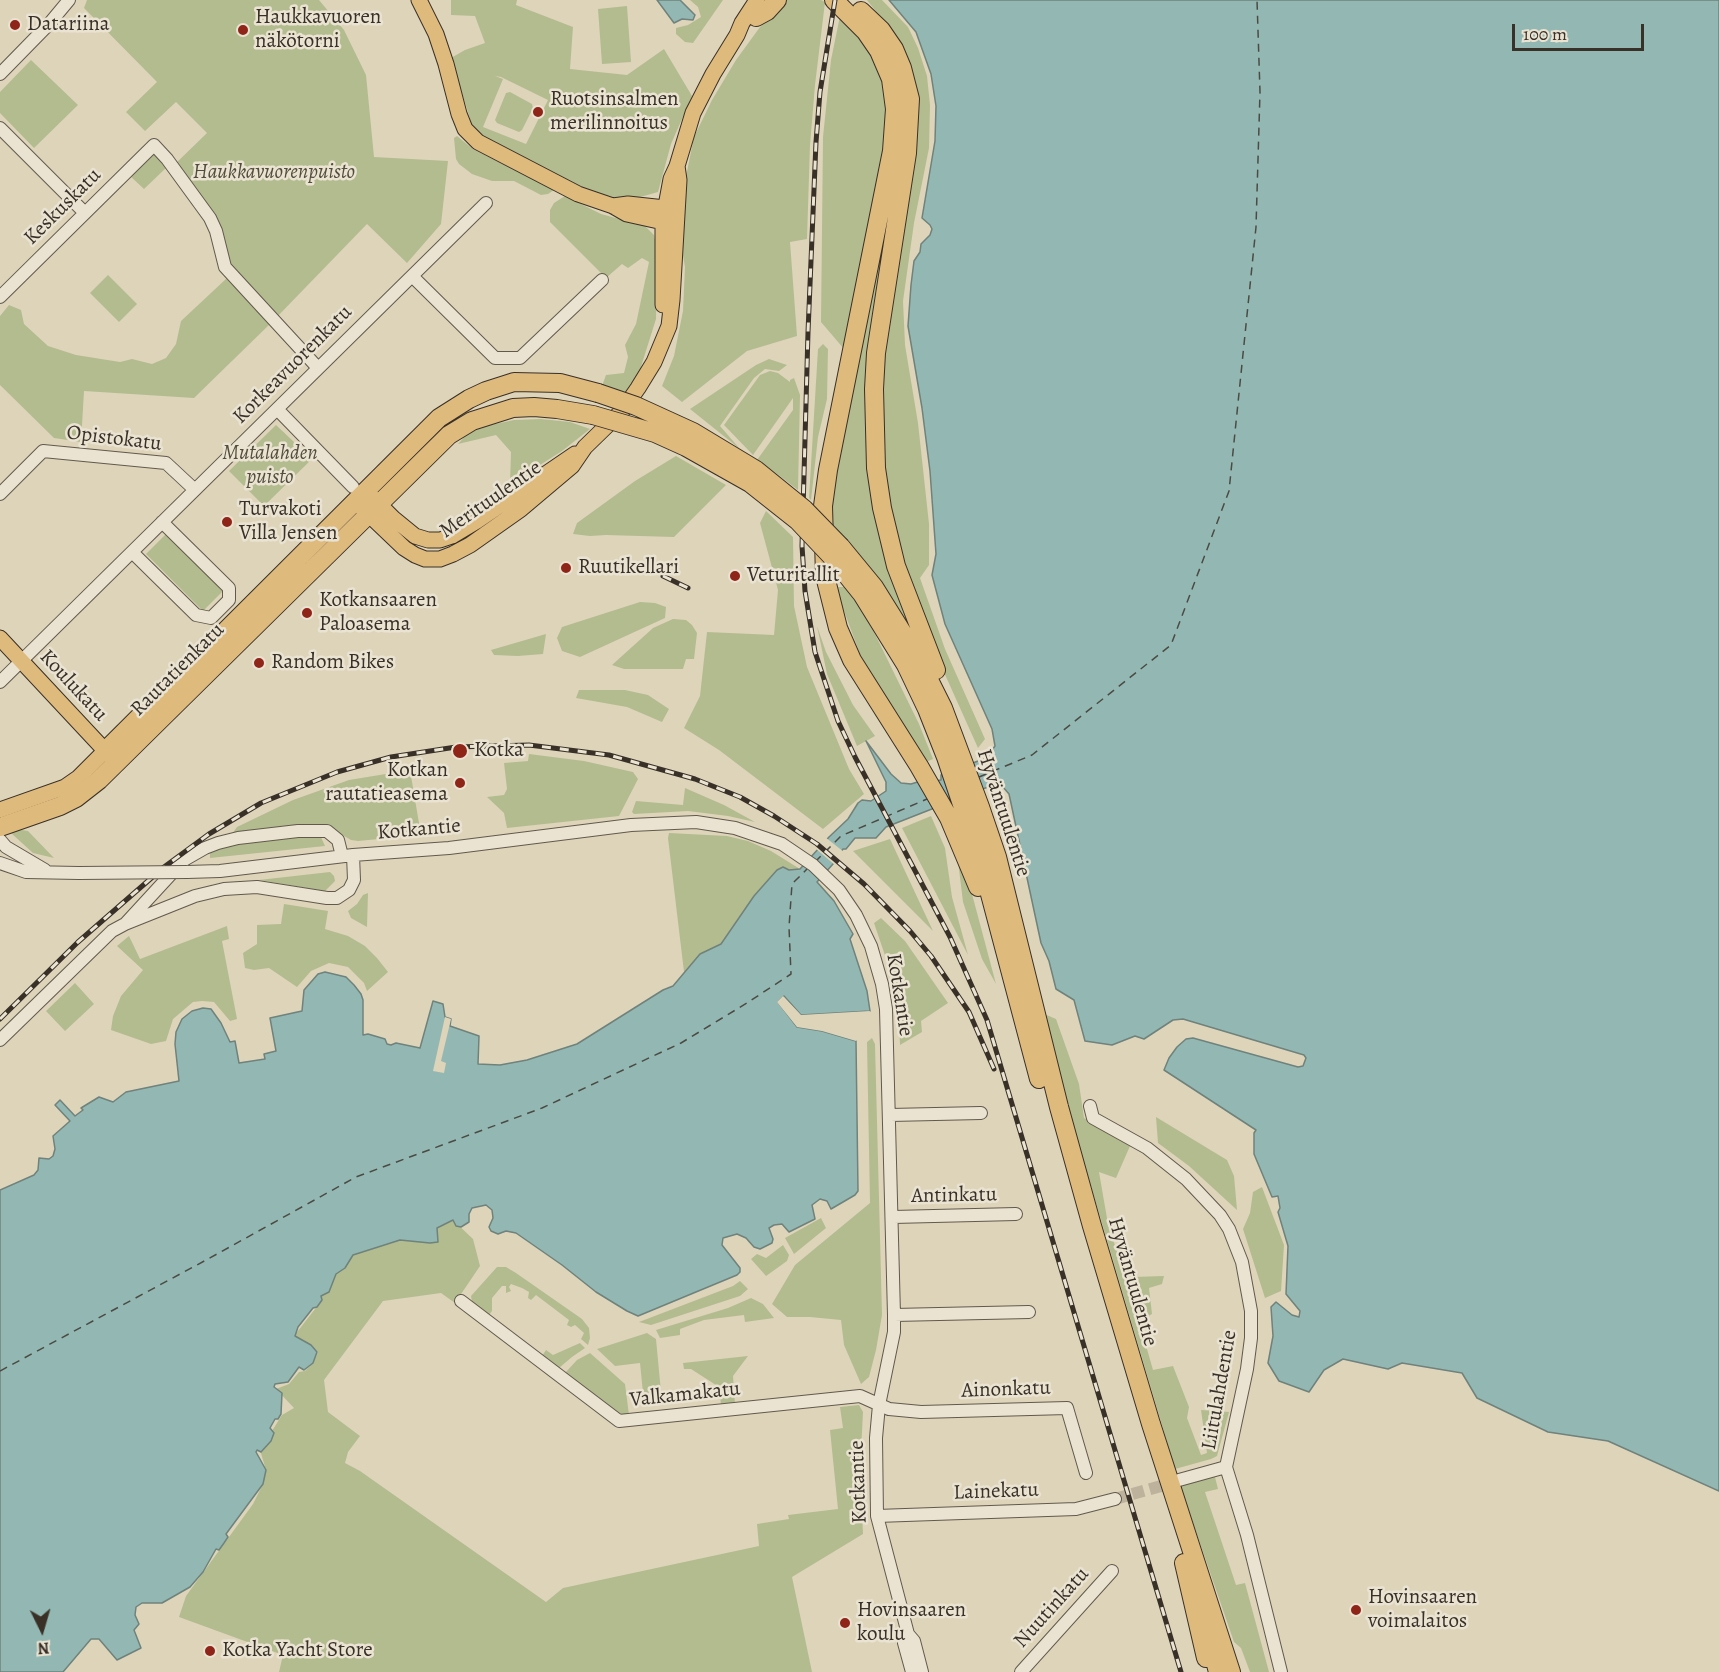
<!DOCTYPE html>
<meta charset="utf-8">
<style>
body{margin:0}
#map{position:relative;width:1719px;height:1672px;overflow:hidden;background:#ded4ba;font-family:Alegreya,serif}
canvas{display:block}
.north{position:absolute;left:12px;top:1600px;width:60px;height:60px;-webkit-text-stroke:4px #eae3d2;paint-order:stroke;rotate:175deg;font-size:16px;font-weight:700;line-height:24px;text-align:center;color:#393027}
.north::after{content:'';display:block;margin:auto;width:21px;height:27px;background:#393027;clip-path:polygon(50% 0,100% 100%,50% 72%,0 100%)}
.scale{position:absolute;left:1512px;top:24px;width:132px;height:27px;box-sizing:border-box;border:3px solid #393027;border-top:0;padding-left:8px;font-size:18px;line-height:21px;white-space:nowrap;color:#393027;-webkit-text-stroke:4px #eae3d2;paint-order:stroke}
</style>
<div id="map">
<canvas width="1719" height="1672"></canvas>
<div class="north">N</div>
<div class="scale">100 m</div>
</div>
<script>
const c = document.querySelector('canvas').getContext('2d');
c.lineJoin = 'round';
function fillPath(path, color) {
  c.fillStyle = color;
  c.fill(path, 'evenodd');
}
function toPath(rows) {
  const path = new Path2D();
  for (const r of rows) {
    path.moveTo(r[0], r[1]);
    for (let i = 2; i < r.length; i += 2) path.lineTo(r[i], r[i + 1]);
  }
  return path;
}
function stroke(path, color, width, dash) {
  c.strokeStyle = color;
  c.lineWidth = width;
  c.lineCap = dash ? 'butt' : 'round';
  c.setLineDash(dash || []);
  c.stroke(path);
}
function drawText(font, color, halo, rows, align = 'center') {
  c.font = font + ' Alegreya,serif';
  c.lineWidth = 5;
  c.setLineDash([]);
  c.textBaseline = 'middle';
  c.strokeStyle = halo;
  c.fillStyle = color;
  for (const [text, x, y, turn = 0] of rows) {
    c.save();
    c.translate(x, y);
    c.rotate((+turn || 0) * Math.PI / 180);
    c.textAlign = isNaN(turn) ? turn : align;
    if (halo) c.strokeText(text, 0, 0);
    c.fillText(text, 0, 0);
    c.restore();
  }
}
const green = toPath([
 [87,0,319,0,344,30,366,75,374,157,448,161,441,224,407,263,367,224,274,320,225,267,210,218,173,166,207,133,176,102,145,131,126,112,157,82,84,8],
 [451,0,517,0,516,5,573,27,570,69,627,75,664,49,692,96,671,144,658,192,626,201,596,194,481,138,472,125,451,58,465,50,485,43,475,16,451,15],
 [495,76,501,77,548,100,526,144,483,127,503,79],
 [690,0,723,0,693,43,685,42,676,34,676,28,688,25,701,17,698,7],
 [786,0,821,0,825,2,815,85,810,145,807,239,790,242,797,336,747,351,682,402,662,386,674,356,683,311,685,267,680,238,683,191,694,137,712,100,736,60,760,27],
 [867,0,882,0,908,27,918,48,927,76,930,105,929,148,914,223,903,301,905,345,918,423,929,524,929,565,920,578,945,649,985,739,978,748,929,639,906,579,880,456,898,40],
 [627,6,631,62,602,64,598,9],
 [840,16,856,31,882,71,887,103,885,138,844,349,821,322,823,137,831,60],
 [31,60,78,105,34,148,0,113,0,92],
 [510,92,532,104,533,108,522,130,519,132,497,123,495,120,506,93],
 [457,136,473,149,554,190,548,194,541,195,514,181,492,181,472,174,459,164,456,159,454,138],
 [153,151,168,166,144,189,129,175],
 [897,151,866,379,911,628,874,574,828,521],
 [565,196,601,214,645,226,654,235,657,250,656,319,639,373,626,392,602,386,606,375,624,373,628,357,625,345,636,324,649,262,642,258,628,268,622,264,606,278,550,222,550,210,554,203],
 [108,275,137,304,119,322,90,293],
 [227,278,271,323,194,398,84,391,81,442,54,438,0,385,0,316,9,305,21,310,24,324,48,346,76,355,120,362,132,359,152,364,166,358,176,344,181,321],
 [823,344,828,349,827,399,818,437,811,500,809,498,818,349],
 [769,359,787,365,779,371,765,369,754,378,720,426,740,449,690,409,756,365],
 [770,371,778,373,790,382,790,380,794,378,800,395,798,490,764,464,757,460,793,410,793,398,753,455,724,425,760,375],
 [541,419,570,422,590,429,562,451,510,484,511,452,496,435,458,444,468,433,486,426,514,420],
 [276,425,312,459,264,506,229,471],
 [676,456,726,485,674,537,606,535,590,536,573,534,577,523,635,481],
 [766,511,793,537,794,606,807,667,849,769,864,794,823,829,719,750,684,728,700,696,707,632,774,635,778,590,760,523],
 [167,533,223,591,203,611,146,554],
 [835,587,844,587,859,606,874,632,919,724,933,759,926,762,878,687,860,654],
 [640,602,655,603,666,607,665,618,580,657,562,651,557,638,562,627],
 [673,619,686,620,692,625,697,633,694,659,686,659,683,669,624,669,612,665,653,628],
 [817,626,826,652,853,705,875,736,857,746,827,674],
 [546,634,543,654,518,656,494,655,491,650],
 [579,690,625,690,648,695,669,709,662,722,627,707,576,698],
 [529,754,584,761,633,772,638,779,619,816,507,828,504,813,487,797,504,795,507,789,504,763,528,761],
 [410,770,421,835,358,841,351,840,332,829,232,834,237,827,293,800,349,780],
 [685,788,724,805,755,822,728,816,688,811,634,814,632,812,636,801,683,805],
 [931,816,945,848,952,897,968,955,902,828],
 [16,829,28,831,54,858,33,853,11,833],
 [669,833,727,836,748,841,771,851,800,869,789,870,764,886,741,914,721,944,717,948,711,949,698,958,684,972,668,838],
 [320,835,325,846,210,858,210,852,235,845],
 [890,839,933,931,853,851],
 [957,853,972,894,996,984,982,959,963,902],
 [330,872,334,876,335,881,325,891,259,880],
 [368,893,367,927,351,918,348,911,357,904,363,895],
 [284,904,328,911,325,929,348,936,365,946,377,958,388,972,367,991,364,983,348,967,329,963,311,971,297,987,269,968,254,970,245,968,243,953,257,944,257,925,281,924],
 [881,918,905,941,948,1003,921,1021,922,1032,900,1045,899,1022,893,979,874,923],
 [227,926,229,939,222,941,237,1019,230,1021,214,1002,202,1001,193,1002,173,1019,166,1041,151,1044,111,1030,113,1016,121,996,143,970,117,946,129,936,140,959],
 [75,983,94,1004,65,1031,46,1011],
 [1042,1013,1056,1019,1079,1084,1084,1118,1130,1146,1116,1178,1099,1172,1108,1224,1133,1301,1139,1304,1133,1277,1164,1276,1162,1284,1149,1288,1152,1314,1139,1321,1153,1370,1173,1366,1189,1407,1187,1418,1201,1455,1207,1453,1201,1410,1229,1412,1217,1456,1211,1459,1175,1469,1085,1166],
 [872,1038,875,1044,882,1315,876,1350,869,1377,861,1384,844,1345,841,1320,810,1317,787,1317,772,1304,795,1265,870,1203,867,1042],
 [1156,1117,1227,1160,1234,1176,1237,1210,1189,1166,1158,1143],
 [1262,1187,1284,1245,1281,1291,1265,1298,1243,1229,1250,1213,1253,1192],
 [821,1218,826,1228,794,1254,785,1238],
 [453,1220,473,1239,480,1266,455,1303,441,1293,383,1301,324,1380,328,1412,360,1436,348,1452,345,1463,360,1471,546,1602,563,1588,759,1546,757,1524,789,1519,788,1515,838,1509,830,1430,843,1428,840,1407,859,1405,863,1412,860,1472,863,1534,792,1577,812,1672,279,1672,283,1655,179,1617,186,1596,253,1504,263,1484,266,1470,260,1450,282,1415,294,1408,276,1389,289,1384,299,1372,305,1371,313,1363,318,1352,311,1345,294,1336,322,1300,321,1296,329,1292,336,1274,345,1268,353,1255,400,1240,430,1243,436,1233,436,1228],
 [783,1245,789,1255,787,1261,766,1276,751,1259,757,1254,766,1258],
 [497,1267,506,1267,516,1273,582,1319,589,1328,590,1338,588,1345,581,1339,584,1333,575,1325,571,1327,567,1325,569,1320,536,1295,531,1300,528,1298,529,1292,522,1288,511,1284,509,1287,511,1291,506,1293,506,1286,502,1286,492,1298,492,1311,489,1315,472,1302,471,1296],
 [740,1281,748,1289,740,1296,651,1325,639,1322,733,1286],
 [751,1298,763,1304,774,1318,745,1322,744,1315,704,1320,680,1329,680,1335,660,1338,656,1330,728,1308],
 [647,1333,656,1339,661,1392,643,1393,640,1363,615,1366,597,1349],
 [580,1343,585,1348,572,1357,559,1368,542,1356,546,1350,553,1355],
 [590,1353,625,1384,629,1415,620,1415,565,1373,577,1360],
 [748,1356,733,1376,735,1404,721,1405,719,1387,691,1369,684,1369,683,1363],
 [1215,1477,1218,1489,1205,1492,1236,1585,1245,1583,1269,1672,1250,1672,1241,1648,1234,1642,1180,1485]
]);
const water = toPath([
 [657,0,680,0,695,15,693,20,682,19,674,23,657,0],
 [889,0,1719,0,1719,1491,1608,1441,1548,1432,1477,1398,1462,1373,1402,1363,1388,1369,1343,1359,1324,1370,1309,1392,1279,1381,1268,1363,1273,1336,1271,1307,1276,1302,1292,1315,1299,1317,1300,1311,1286,1294,1288,1246,1278,1212,1280,1208,1278,1196,1272,1197,1254,1154,1254,1133,1256,1130,1164,1070,1169,1058,1177,1047,1186,1039,1193,1038,1298,1067,1303,1066,1306,1058,1304,1055,1183,1019,1173,1020,1144,1039,1135,1036,1112,1045,1085,1041,1074,1000,1056,989,1049,961,1041,943,1009,794,1003,787,993,785,886,827,876,838,855,838,846,849,843,849,833,864,817,882,834,901,853,934,850,939,867,991,870,1011,801,1015,784,996,778,1002,797,1027,822,1031,856,1041,858,1191,855,1195,831,1209,827,1201,820,1199,812,1205,815,1219,789,1232,782,1224,774,1225,769,1228,773,1239,772,1243,760,1249,754,1247,746,1238,737,1234,723,1238,722,1245,740,1268,740,1272,737,1275,638,1316,627,1311,596,1292,562,1265,516,1233,506,1231,498,1234,491,1231,489,1227,493,1218,492,1210,486,1205,472,1208,469,1214,469,1222,461,1227,456,1226,453,1220,437,1228,438,1242,430,1243,400,1240,353,1255,345,1268,336,1274,329,1292,321,1296,322,1300,317,1307,313,1308,298,1327,295,1336,311,1345,317,1352,313,1363,304,1370,299,1367,288,1382,275,1384,274,1387,282,1393,281,1414,278,1419,275,1419,270,1428,274,1433,271,1441,261,1452,257,1450,256,1452,266,1470,263,1484,226,1534,228,1537,224,1543,219,1550,216,1549,203,1572,190,1587,162,1603,142,1603,136,1607,135,1615,139,1624,134,1630,141,1648,117,1660,99,1639,91,1639,63,1672,0,1672,0,1190,34,1175,38,1170,39,1158,49,1159,53,1156,55,1149,53,1136,70,1121,55,1105,60,1100,75,1116,83,1110,81,1108,99,1097,113,1102,126,1092,179,1081,175,1044,176,1032,182,1019,192,1011,203,1008,211,1009,221,1023,230,1042,235,1041,239,1063,265,1059,264,1054,276,1051,270,1018,302,1011,304,990,318,974,325,972,346,977,354,985,361,994,363,1000,363,1035,368,1034,385,1039,387,1044,391,1045,396,1043,420,1048,433,1001,443,1004,445,1017,451,1019,450,1026,479,1036,478,1064,500,1065,527,1060,577,1044,663,990,673,986,700,954,721,944,754,896,777,870,783,867,789,870,800,869,829,837,848,819,858,803,862,800,871,801,886,791,886,782,866,741,891,774,901,783,911,784,934,777,935,781,941,780,941,775,986,758,995,746,992,729,945,624,932,575,936,554,930,471,922,408,908,326,911,285,914,261,920,252,921,244,930,235,932,229,930,225,922,218,935,141,936,106,931,74,916,32,889,0]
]);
const pier = toPath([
 [825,837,844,852,836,866,815,848],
 [783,996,801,1015,870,1011,869,1014,801,1018,783,1000,781,1002,798,1024,823,1028,857,1039,856,1041,822,1031,797,1027,777,1002],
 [445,1017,451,1019,441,1061,446,1063,444,1073,433,1071]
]);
const ferry = toPath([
 [979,777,1032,755,1171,645,1229,491,1256,227,1260,92,1257,0],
 [815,862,841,836,927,799],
 [0,1371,208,1259,356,1177,542,1108,681,1043,747,1003,791,974,789,927,792,884,807,869]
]);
const minorTunnel = toPath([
 [1115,1499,1175,1482]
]);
const minor = toPath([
 [0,74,49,24,69,0],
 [0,128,85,213],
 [412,276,495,358,520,358,602,280],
 [0,297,154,145,167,159,210,218,216,231,225,267,318,368],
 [277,409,353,487],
 [0,494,43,451,166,463,195,490],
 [132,552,196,615,211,618,229,600,229,588,162,522],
 [0,682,486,203],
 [0,840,6,847,45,870],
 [0,863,26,872,79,873],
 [187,872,220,871,353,855,449,848,631,825,696,822,735,828,782,844,813,865,839,890,856,915,871,946,882,984,886,1009,894,1315,894,1332,879,1405,876,1438,877,1516,908,1634,914,1641,922,1672],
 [126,923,184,860,205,848,218,843,238,838,298,831,327,831,338,840,342,856],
 [0,1040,112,931,125,924,195,896,224,889,257,887,327,898,337,898,349,890,354,880,353,855],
 [1090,1106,1093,1118,1147,1148,1186,1179,1220,1215,1229,1229,1242,1262,1251,1311,1251,1338,1247,1369,1226,1467,1247,1535,1281,1672],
 [890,1115,981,1113],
 [893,1217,1016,1214],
 [461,1301,619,1421,860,1396,889,1409,921,1412,1067,1408,1086,1473],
 [894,1315,1029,1312],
 [1179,1480,1226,1467],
 [877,1516,1076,1509,1115,1499],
 [908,1634,904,1643,912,1672],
 [1021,1672,1112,1571]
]);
const major = toPath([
 [419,0,436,34,446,64,459,114,465,129,478,142,578,194,613,206,627,214,663,222,676,216],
 [613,206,628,204,665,208,671,213],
 [663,305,663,222,671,179,677,166,693,113,713,74,737,35,742,23,757,0],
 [371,496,393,518,415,536,428,540,440,540,452,536,477,521,575,454],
 [360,506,404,548,415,555,425,559,440,559,453,554,470,545,521,509,572,466,585,447,622,411,638,388,654,362,669,326,672,300,679,180,677,166],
 [0,638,112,758],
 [0,810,65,787,78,778,105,751]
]);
const highway = toPath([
 [834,0,866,32,879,51,891,79,895,109,892,151,828,470,823,506,825,576,838,628,852,660,919,766,949,818,978,887],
 [861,11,881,30,894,49,902,68,910,99,907,153,876,353,874,389,876,468,882,508,896,566,936,670],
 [756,17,767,11,777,0],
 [841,547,874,587,917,656,943,708,980,807,997,857,1059,1107,1092,1226,1151,1424,1231,1672],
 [833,558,862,594,906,665,927,709,946,757,982,864,1039,1079],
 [105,751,439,418,469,399,486,391,514,382,560,383,598,393],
 [0,827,60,806,76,798,99,780,449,435,472,421,513,408,534,407,557,409,593,415],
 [1184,1563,1206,1658],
 [1210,1642,1218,1672]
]);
const rail = toPath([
 [835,0,820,92,816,142,808,332,802,546,805,591,815,652,838,721,855,757,950,937,987,1020,1181,1672],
 [663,576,688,588],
 [0,1019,78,942,164,867,209,834,261,803,337,772,391,757,456,747,529,745,609,755,695,779,740,797,774,816,817,844,864,884,910,931,931,956,969,1012,994,1069]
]);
const minorBridge = toPath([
 [79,873,187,872]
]);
const highwayBridge = toPath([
 [598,393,636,406,693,432,756,470,804,509,841,547],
 [593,415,655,433,686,447,750,483,798,521,833,558]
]);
const markers = [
 [15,25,6,"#8f2418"],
 [243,30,6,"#8f2418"],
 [538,112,6,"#8f2418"],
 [227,522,6,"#8f2418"],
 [566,568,6,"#8f2418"],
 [735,576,6,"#8f2418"],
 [307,613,6,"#8f2418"],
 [259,663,6,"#8f2418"],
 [460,751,8,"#8f2418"],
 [460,783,6,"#8f2418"],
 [1356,1610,6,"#8f2418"],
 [845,1623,6,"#8f2418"],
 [210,1651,6,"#8f2418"]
];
const poiNames = [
 ["Haukkavuoren",255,18],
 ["näkötorni",255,42],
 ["Datariina",27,25],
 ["Ruotsinsalmen",550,100],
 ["merilinnoitus",550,124],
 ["Turvakoti",239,510],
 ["Villa Jensen",239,534],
 ["Ruutikellari",578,568],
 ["Veturitallit",747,576],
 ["Kotkansaaren",319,601],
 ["Paloasema",319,625],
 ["Random Bikes",271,663],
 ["Kotka",474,751],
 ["Kotkan",448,771,"right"],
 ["rautatieasema",448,795,"right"],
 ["Hovinsaaren",1368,1598],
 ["voimalaitos",1368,1622],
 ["Hovinsaaren",857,1611],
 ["koulu",857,1635],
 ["Kotka Yacht Store",222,1651]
];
const parkNames = [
 ["Haukkavuorenpuisto",274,173],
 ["Mutalahden",270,454],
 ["puisto",270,478]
];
const streetNames = [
 ["Keskuskatu",63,207,-45],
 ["Korkeavuorenkatu",293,365,-45],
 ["Opistokatu",114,439,7],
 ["Merituulentie",491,500,-35],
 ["Rautatienkatu",178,670,-45],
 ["Koulukatu",73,686,47],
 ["Hyväntuulentie",1003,813,72],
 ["Kotkantie",419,830,-5],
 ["Kotkantie",899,995,81],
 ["Antinkatu",954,1196,-1],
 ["Hyväntuulentie",1132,1282,74],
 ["Ainonkatu",1006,1390,-2],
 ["Liitulahdentie",1220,1390,-80],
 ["Valkamakatu",685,1395,-6],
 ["Kotkantie",859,1482,-92],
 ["Lainekatu",996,1492,-2],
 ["Nuutinkatu",1052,1608,-48]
];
fillPath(green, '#b3bc8f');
fillPath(water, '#93b8b3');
stroke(water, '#6f827b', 1.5);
fillPath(pier, '#ded4ba');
stroke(ferry, '#4b4b43', 1.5, [8, 6]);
stroke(minorTunnel, '#bdb39d', 12, [12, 6]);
stroke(minor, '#62594c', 14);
stroke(major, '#393027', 17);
stroke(highway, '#393027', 20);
stroke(minor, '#eae3d2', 12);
stroke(major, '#dfba7d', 15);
stroke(highway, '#dfba7d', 18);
stroke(rail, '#393027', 5);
stroke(rail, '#eae3d2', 3, [9]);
stroke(minorBridge, '#62594c', 14, []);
stroke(highwayBridge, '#393027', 20, []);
stroke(minorBridge, '#eae3d2', 12);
stroke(highwayBridge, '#dfba7d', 18);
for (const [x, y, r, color] of markers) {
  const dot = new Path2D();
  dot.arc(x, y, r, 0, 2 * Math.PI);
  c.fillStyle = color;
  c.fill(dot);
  stroke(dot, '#eae3d2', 2);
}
drawText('21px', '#393027', '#eae3d2', poiNames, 'left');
drawText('italic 21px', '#514c3c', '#eae3d2', parkNames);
drawText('21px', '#393027', '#eae3d2', streetNames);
</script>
